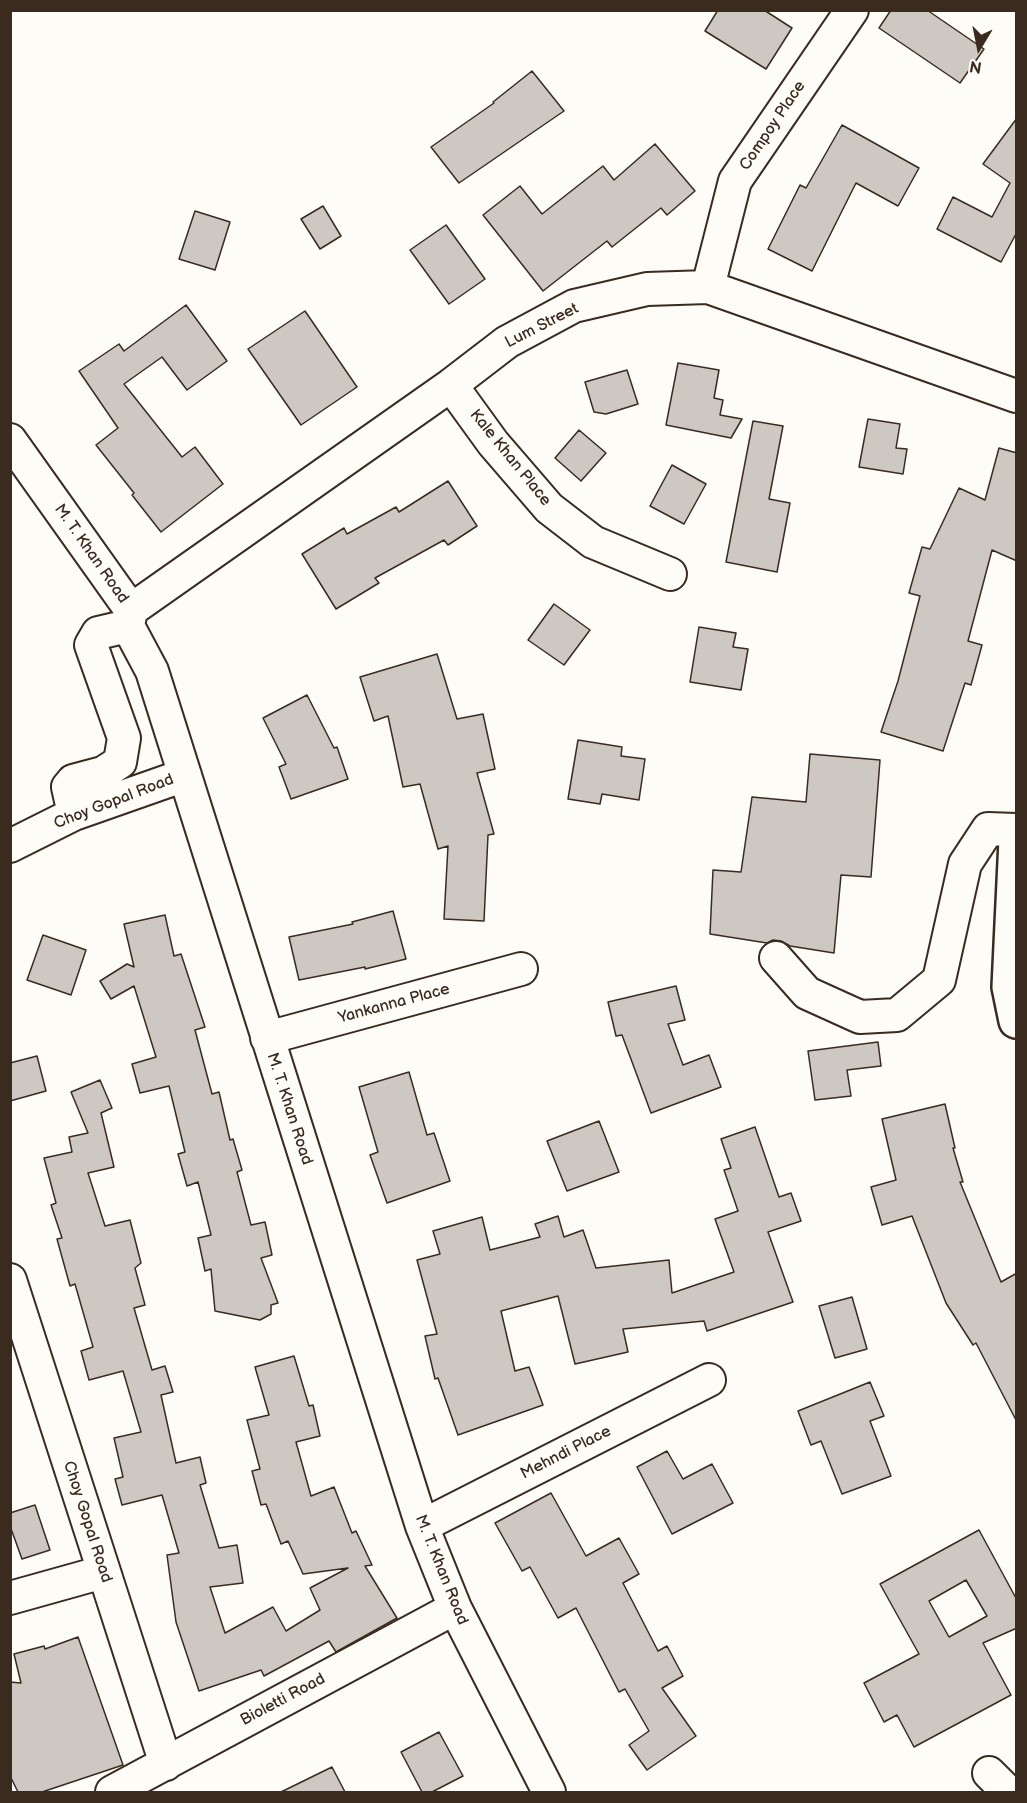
<!DOCTYPE html>
<style>
body{margin:0}
#map{position:relative;width:1027px;height:1803px;overflow:hidden;background:#fdfcf7;font-family:"Balsamiq Sans",sans-serif}
canvas{display:block}
.frame{position:absolute;inset:0;border:12px solid #3b2a1e;pointer-events:none}
.north{position:absolute;left:949px;top:18px;width:60px;height:60px;-webkit-text-stroke:4px #fdfcf7;paint-order:stroke;rotate:190deg;font-size:16px;font-weight:700;line-height:24px;text-align:center;color:#3b2a1e}
.north::after{content:'';display:block;margin:auto;width:21px;height:27px;background:#3b2a1e;clip-path:polygon(50% 0,100% 100%,50% 72%,0 100%)}
</style>
<div id="map">
<canvas width="1027" height="1803"></canvas>
<div class="frame"></div>
<div class="north">N</div>
</div>
<script>
const c = document.querySelector('canvas').getContext('2d');
c.lineJoin = 'round';
function fillPath(path, color) {
  c.fillStyle = color;
  c.fill(path, 'evenodd');
}
function toPath(rows) {
  const path = new Path2D();
  for (const r of rows) {
    path.moveTo(r[0], r[1]);
    for (let i = 2; i < r.length; i += 2) path.lineTo(r[i], r[i + 1]);
  }
  return path;
}
function stroke(path, color, width, dash) {
  c.strokeStyle = color;
  c.lineWidth = width;
  c.lineCap = dash ? 'butt' : 'round';
  c.setLineDash(dash || []);
  c.stroke(path);
}
function drawText(font, color, halo, rows, align = 'center') {
  c.font = font + ' "Balsamiq Sans",sans-serif';
  c.lineWidth = 6;
  c.setLineDash([]);
  c.textBaseline = 'middle';
  c.strokeStyle = halo;
  c.fillStyle = color;
  for (const [text, x, y, turn = 0] of rows) {
    c.save();
    c.translate(x, y);
    c.rotate((+turn || 0) * Math.PI / 180);
    c.textAlign = isNaN(turn) ? turn : align;
    if (halo) c.strokeText(text, 0, 0);
    c.fillText(text, 0, 0);
    c.restore();
  }
}
const building = toPath([
 [718,10,764,10,792,28,766,69,705,31,718,10],
 [891,10,927,10,984,49,960,83,879,28,891,10],
 [532,71,564,111,459,183,431,147,494,103,493,102,532,71],
 [1017,118,1017,232,1001,262,937,229,953,197,992,217,1010,183,983,164,1017,118],
 [842,125,919,168,898,206,856,183,812,271,768,249,800,185,806,188,842,125],
 [655,144,695,191,667,215,661,208,612,247,607,241,543,291,483,215,520,186,542,214,603,166,614,180,655,144],
 [323,206,341,236,320,249,301,219,323,206],
 [195,211,230,222,215,270,179,259,195,211],
 [446,225,485,279,449,304,410,250,446,225],
 [186,305,227,361,187,390,162,357,124,384,182,457,195,447,223,484,161,532,132,495,134,493,96,445,118,428,79,371,119,344,124,351,186,305],
 [305,311,357,387,301,425,248,349,305,311],
 [678,363,719,370,714,398,723,400,720,415,742,419,731,438,666,425,678,363],
 [627,370,638,404,606,414,594,412,585,382,627,370],
 [868,419,900,424,896,448,907,449,903,474,859,467,868,419],
 [753,421,783,426,769,499,790,503,777,572,726,562,753,421],
 [579,430,606,453,581,481,555,458,579,430],
 [999,448,1017,453,1017,561,992,550,968,641,982,645,971,685,965,683,943,751,881,732,898,681,920,596,909,593,922,547,930,549,959,488,985,500,999,448],
 [672,465,706,484,684,524,650,506,672,465],
 [448,481,477,526,448,545,444,540,375,578,379,583,336,609,302,554,344,528,347,534,396,507,399,512,448,481],
 [554,604,590,630,564,665,528,640,554,604],
 [699,627,736,633,733,647,748,649,741,690,690,682,699,627],
 [437,654,457,719,483,714,495,769,477,773,494,834,488,835,484,921,444,919,448,846,438,849,420,784,403,787,388,716,374,721,360,677,437,654],
 [307,695,334,748,337,747,348,779,291,799,279,767,286,764,263,718,307,695],
 [578,740,622,747,621,756,645,759,639,800,602,794,600,804,568,799,578,740],
 [810,754,880,760,871,877,841,875,834,953,790,946,781,941,773,940,767,943,710,934,713,870,741,872,752,797,806,802,810,754],
 [393,911,406,959,365,969,365,967,299,980,289,937,353,924,352,922,393,911],
 [165,915,174,956,181,954,205,1027,195,1030,212,1094,219,1092,230,1140,233,1139,242,1170,237,1172,251,1225,265,1222,272,1255,261,1258,278,1303,271,1305,271,1314,260,1320,215,1311,211,1269,205,1271,198,1238,211,1235,198,1182,187,1186,178,1154,185,1152,169,1086,140,1093,132,1064,156,1057,134,986,111,999,100,981,127,964,134,967,124,924,165,915],
 [43,935,86,950,71,995,27,980,43,935],
 [676,986,685,1020,668,1024,683,1065,709,1055,721,1087,651,1113,622,1035,616,1036,608,1002,676,986],
 [878,1042,881,1066,847,1070,851,1096,815,1100,808,1051,878,1042],
 [37,1056,46,1091,10,1101,10,1063,37,1056],
 [409,1072,427,1135,434,1133,450,1181,387,1203,370,1155,378,1152,359,1087,409,1072],
 [100,1080,112,1108,101,1113,114,1167,88,1173,105,1226,130,1220,141,1263,135,1268,145,1305,134,1308,152,1370,165,1366,173,1392,161,1395,176,1463,200,1457,206,1483,200,1485,219,1548,237,1545,243,1583,210,1587,225,1633,273,1607,286,1631,320,1610,310,1588,348,1568,303,1574,288,1541,281,1544,266,1504,261,1505,252,1471,260,1469,247,1420,269,1415,255,1367,294,1356,309,1406,313,1405,320,1436,296,1442,311,1496,334,1487,352,1533,356,1531,372,1565,365,1566,397,1618,336,1652,329,1641,264,1676,261,1670,199,1691,176,1622,167,1555,179,1553,162,1495,122,1505,115,1479,123,1477,114,1438,141,1432,123,1371,89,1380,81,1351,93,1347,75,1284,70,1286,57,1239,62,1238,51,1205,56,1203,44,1158,72,1152,69,1137,88,1133,71,1092,100,1080],
 [945,1104,955,1148,953,1148,963,1182,960,1182,1001,1282,1017,1273,1017,1422,976,1343,973,1345,946,1303,912,1216,882,1225,871,1187,896,1180,882,1119,945,1104],
 [599,1121,619,1172,567,1191,547,1141,599,1121],
 [755,1127,779,1197,791,1193,801,1221,768,1232,793,1302,707,1331,704,1321,623,1329,628,1352,575,1364,558,1296,501,1311,515,1371,529,1367,543,1405,458,1435,438,1378,435,1379,425,1336,437,1334,417,1260,440,1254,433,1231,482,1217,490,1250,540,1237,535,1224,558,1216,564,1237,583,1230,596,1268,669,1260,672,1293,734,1272,715,1219,738,1211,724,1170,731,1168,721,1139,755,1127],
 [852,1297,867,1349,835,1358,819,1306,852,1297],
 [870,1382,884,1416,870,1421,891,1476,842,1494,821,1441,811,1445,798,1411,870,1382],
 [667,1451,683,1479,712,1464,733,1503,672,1534,637,1467,667,1451],
 [551,1493,586,1556,619,1538,639,1574,623,1583,658,1651,667,1646,683,1676,662,1688,696,1736,647,1770,629,1745,649,1731,625,1689,619,1692,576,1608,558,1618,530,1567,522,1571,495,1523,551,1493],
 [35,1505,50,1550,22,1559,10,1526,10,1513,35,1505],
 [979,1530,1017,1600,1017,1628,983,1643,1011,1695,914,1747,897,1715,884,1722,864,1683,919,1654,880,1584,979,1530],
 [966,1580,987,1616,949,1637,929,1601,966,1580],
 [78,1637,123,1765,42,1792,18,1792,10,1776,10,1682,21,1683,14,1654,44,1646,45,1649,78,1637],
 [439,1732,463,1776,432,1792,422,1792,401,1752,439,1732],
 [332,1767,345,1792,281,1792,332,1767]
]);
const minor = toPath([
 [708,287,735,181,852,10],
 [451,385,493,443,549,508,593,542,670,574],
 [10,440,131,610,128,626,152,671,422,1526,455,1608,549,1792],
 [131,610,451,385,507,342,574,306,647,289,708,287,1016,396],
 [74,814,68,787,73,781,103,773,120,762,124,738,91,645,98,633,128,626],
 [10,846,74,814,185,775],
 [776,958,807,993,860,1017,897,1015,939,980,965,864,988,829,1016,830],
 [267,1038,521,969],
 [10,1280,166,1764],
 [422,1526,709,1380],
 [10,1598,103,1572],
 [989,1773,1008,1792],
 [112,1792,455,1608]
]);
const major = toPath([
 [1016,840,1009,987,1016,1021]
]);
const streetNames = [
 ["Compoy Place",773,126,-56],
 ["Lum Street",542,326,-27],
 ["Kale Khan Place",510,458,51],
 ["M. T. Khan Road",91,554,55],
 ["Choy Gopal Road",114,802,-21],
 ["Yankanna Place",394,1004,-15],
 ["M. T. Khan Road",289,1109,72],
 ["Mehndi Place",566,1453,-27],
 ["Choy Gopal Road",87,1522,72],
 ["M. T. Khan Road",441,1570,68],
 ["Bioletti Road",283,1700,-28]
];
fillPath(building, '#cdc8c2');
stroke(building, '#3b2a1e', 1.5);
stroke(minor, '#3b2a1e', 36);
stroke(major, '#3b2a1e', 38);
stroke(minor, '#fdfcf7', 32);
stroke(major, '#fdfcf7', 33);
drawText('16px', '#3b2a1e', '#fdfcf7', streetNames);
</script>
